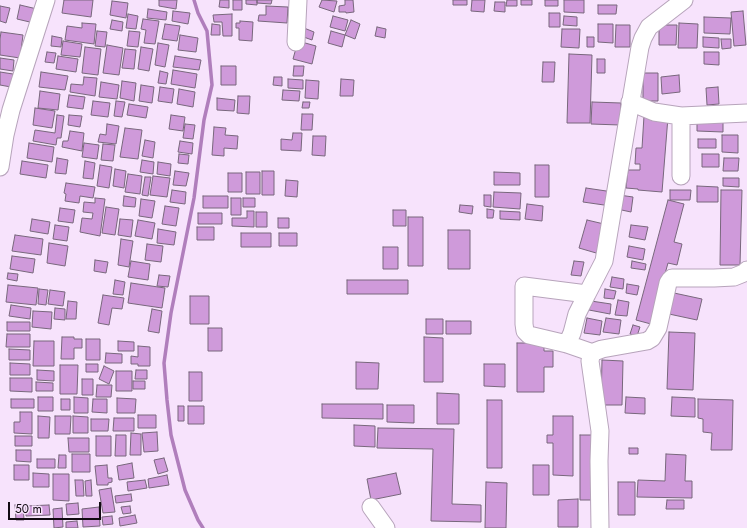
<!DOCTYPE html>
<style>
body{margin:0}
#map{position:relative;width:747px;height:528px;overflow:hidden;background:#f7e3fc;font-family:Jost,sans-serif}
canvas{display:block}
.scale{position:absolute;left:8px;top:502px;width:93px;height:18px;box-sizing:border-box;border:2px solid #110a12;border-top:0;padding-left:5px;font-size:12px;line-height:14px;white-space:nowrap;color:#110a12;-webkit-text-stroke:3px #f7e3fc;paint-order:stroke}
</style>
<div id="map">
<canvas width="747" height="528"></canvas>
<div class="scale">50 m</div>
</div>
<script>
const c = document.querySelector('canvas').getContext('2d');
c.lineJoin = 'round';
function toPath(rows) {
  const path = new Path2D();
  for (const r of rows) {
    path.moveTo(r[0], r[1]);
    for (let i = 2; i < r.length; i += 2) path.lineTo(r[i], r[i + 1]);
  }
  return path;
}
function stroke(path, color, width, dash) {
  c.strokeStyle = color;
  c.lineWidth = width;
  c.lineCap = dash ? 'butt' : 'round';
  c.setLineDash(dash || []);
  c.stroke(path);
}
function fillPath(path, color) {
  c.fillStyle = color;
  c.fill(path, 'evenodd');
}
const stream = toPath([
 [194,0,198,13,207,31,212,85,204,120,194,198,171,313,164,363,167,400,171,435,185,490,198,520,203,528]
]);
const building = toPath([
 [64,0,93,0,91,17,62,13,64,0],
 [159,0,177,0,176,9,159,6,159,0],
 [220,0,229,0,229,8,219,7,220,0],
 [233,0,242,0,242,10,233,10,233,0],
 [246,0,257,0,257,5,246,4,246,0],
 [257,0,272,0,271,4,257,3,257,0],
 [322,0,337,1,334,12,319,7,322,0],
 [345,0,353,0,354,12,346,13,346,12,339,12,339,6,345,5,345,0],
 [453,0,467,0,467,5,453,5,453,0],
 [472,0,485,0,484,12,471,11,472,0],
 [507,0,517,0,517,6,506,6,507,0],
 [521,0,532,0,532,5,521,5,521,0],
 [545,0,558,0,558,6,545,6,545,0],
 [564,0,584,0,584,13,564,12,564,0],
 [112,1,128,3,126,18,110,15,112,1],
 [495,2,505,2,505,12,494,11,495,2],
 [20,5,37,9,34,23,17,19,20,5],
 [598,5,617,5,616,14,598,14,598,5],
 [0,6,10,8,6,23,0,21,0,6],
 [266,6,288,7,287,23,258,21,259,15,266,15,266,6],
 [148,9,167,12,166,20,147,18,148,9],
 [173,11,190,13,188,24,172,21,173,11],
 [743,11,746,45,734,46,731,12,743,11],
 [549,13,560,13,560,27,549,27,549,13],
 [128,14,138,16,136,29,126,28,128,14],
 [232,14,232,36,223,36,222,22,214,22,213,15,232,14],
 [333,16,348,20,345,31,330,27,333,16],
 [564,16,577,17,577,26,563,25,564,16],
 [704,17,731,18,730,34,704,33,704,17],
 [143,19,159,21,155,44,144,43,146,30,141,29,143,19],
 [112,20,123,22,122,31,110,29,112,20],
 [351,20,360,24,355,39,345,35,351,20],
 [240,21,253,22,252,41,239,40,239,28,236,28,236,23,240,23,240,21],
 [82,23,96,24,94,44,65,40,67,26,82,28,82,23],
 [679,23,698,24,697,48,678,48,679,23],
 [165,24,180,26,177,41,162,39,165,24],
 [212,24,220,25,220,35,211,35,212,24],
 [598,24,613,24,613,43,598,42,598,24],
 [616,25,630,25,630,47,615,47,616,25],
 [659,25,677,25,676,45,659,45,659,25],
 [377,27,386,29,385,38,375,36,377,27],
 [304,28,314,32,312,40,301,36,304,28],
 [562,29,580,29,579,48,561,47,562,29],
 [97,31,107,32,105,47,95,46,97,31],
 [129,31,140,32,138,47,127,46,129,31],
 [331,31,345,35,342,47,328,43,331,31],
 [1,32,23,35,20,58,0,55,0,39,1,32],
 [180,35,198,38,196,52,178,50,180,35],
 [52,36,62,38,61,47,51,46,52,36],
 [587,37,594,37,594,47,587,47,587,37],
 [703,37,719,38,719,48,703,47,703,37],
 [721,39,731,39,731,48,722,49,721,39],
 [63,41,82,44,80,57,61,55,63,41],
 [298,41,316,46,312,64,293,59,298,41],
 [158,43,169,45,165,67,155,65,158,43],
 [107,45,123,48,119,75,103,73,107,45],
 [85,47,101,49,98,75,82,73,85,47],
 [141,47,153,49,149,71,138,69,141,47],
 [125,49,136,50,134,69,122,68,125,49],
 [47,52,56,53,54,63,45,62,47,52],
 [704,52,719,52,719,65,704,64,704,52],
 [569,54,592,55,590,123,567,123,569,54],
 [58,56,78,59,76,72,56,69,58,56],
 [175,56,201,60,199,70,173,67,175,56],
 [0,58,14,60,13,71,0,69,0,58],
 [597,59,605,59,605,73,597,73,597,59],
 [543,62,555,62,554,82,542,82,543,62],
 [221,66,236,66,236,85,221,85,221,66],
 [294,66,304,66,303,76,293,76,294,66],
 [173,70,197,74,195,88,171,84,173,70],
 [160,71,168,73,166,84,158,83,160,71],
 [0,72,13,74,11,87,0,85,0,72],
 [41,72,68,76,65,90,39,87,41,72],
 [643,73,658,73,658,101,643,101,643,73],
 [679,75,680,92,662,94,661,77,679,75],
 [84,77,97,78,95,96,70,92,71,84,83,85,84,77],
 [274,77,282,77,282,86,273,85,274,77],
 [288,79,303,80,303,89,288,88,288,79],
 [341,79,354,80,353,96,340,96,341,79],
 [306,80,319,81,318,99,305,98,306,80],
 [122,81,136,83,134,101,120,98,122,81],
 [101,82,119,85,117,99,99,97,101,82],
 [141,85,154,87,152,103,139,101,141,85],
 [160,87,174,89,172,103,158,101,160,87],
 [718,87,719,104,707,105,706,88,718,87],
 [179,89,195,92,193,107,177,104,179,89],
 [283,90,300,91,299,101,282,100,283,90],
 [40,91,60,94,58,110,38,108,40,91],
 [69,95,85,97,83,109,67,107,69,95],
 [238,96,250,96,249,114,237,113,238,96],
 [217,98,235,100,234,111,217,110,217,98],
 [93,101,110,103,108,117,91,115,93,101],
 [116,101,125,102,122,117,114,116,116,101],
 [303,102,310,102,309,108,302,108,303,102],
 [592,102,621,103,620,125,591,124,592,102],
 [129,104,148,107,146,118,127,115,129,104],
 [35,108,55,111,52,128,33,125,35,108],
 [302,114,313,114,312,130,301,130,302,114],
 [57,115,64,116,61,138,57,138,56,145,33,141,35,130,55,133,57,115],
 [69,115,82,116,80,127,68,125,69,115],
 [171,115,185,117,183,131,169,129,171,115],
 [644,116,668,117,662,192,638,190,638,189,626,188,628,170,640,170,640,164,635,164,636,148,642,148,644,116],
 [697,118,723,119,723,132,697,131,697,118],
 [107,124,119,126,116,144,98,142,100,134,106,135,107,124],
 [185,124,195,125,193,139,183,138,185,124],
 [214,127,226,128,225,135,238,136,237,149,224,148,224,156,212,155,214,127],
 [125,128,142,130,138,159,120,157,125,128],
 [70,131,84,133,82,151,62,147,63,141,68,141,70,131],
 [293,133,302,133,301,151,281,150,281,139,292,140,293,133],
 [722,135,738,135,738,153,722,152,722,135],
 [313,136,326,136,325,156,312,155,313,136],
 [698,139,716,139,716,148,698,148,698,139],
 [145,140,155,142,153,158,142,156,145,140],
 [180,141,193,143,192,154,178,152,180,141],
 [29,143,54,147,52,162,27,158,29,143],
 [84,143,99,145,97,159,82,157,84,143],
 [103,144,115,145,113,161,101,160,103,144],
 [179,154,189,155,188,164,178,163,179,154],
 [702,154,719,154,719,167,702,167,702,154],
 [57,158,68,160,66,174,55,173,57,158],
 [724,158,739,158,738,171,723,171,724,158],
 [142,160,154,162,153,174,140,172,142,160],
 [22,161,48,165,46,178,20,174,22,161],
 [85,161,95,163,93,179,83,178,85,161],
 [158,162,171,164,170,176,157,174,158,162],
 [100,165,112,167,109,188,97,186,100,165],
 [535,165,549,165,549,197,535,197,535,165],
 [115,169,126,171,124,188,113,186,115,169],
 [175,171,189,173,186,186,173,185,175,171],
 [262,171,274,171,274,195,262,195,262,171],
 [246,172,260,172,260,194,246,194,246,172],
 [494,172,520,173,520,185,494,185,494,172],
 [228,173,242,173,242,192,228,192,228,173],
 [128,174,142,176,140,194,125,192,128,174],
 [153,176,170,178,167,197,150,195,153,176],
 [145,177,151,177,148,196,142,195,145,177],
 [723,178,739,178,739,187,723,186,723,178],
 [286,180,298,181,297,197,285,196,286,180],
 [66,183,95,187,93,198,80,196,79,203,65,201,66,194,64,193,66,183],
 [697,186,718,187,718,202,697,202,697,186],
 [586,188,613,192,611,206,583,202,586,188],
 [172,190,186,192,185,204,170,202,172,190],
 [670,190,691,190,690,200,670,200,670,190],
 [721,190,742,190,740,265,720,265,721,190],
 [494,192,521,193,520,209,493,207,494,192],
 [484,195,491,195,491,207,484,206,484,195],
 [619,195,633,197,631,212,617,209,619,195],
 [124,196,136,198,135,207,123,206,124,196],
 [203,196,228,196,228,208,203,208,203,196],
 [95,198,105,199,100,236,80,232,82,218,92,219,93,213,83,212,84,202,95,203,95,198],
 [231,198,241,198,241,215,231,215,231,198],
 [243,198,255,198,255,207,243,207,243,198],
 [141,199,155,201,152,218,139,216,141,199],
 [668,200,684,204,674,242,682,244,677,265,668,263,651,324,636,320,668,200],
 [527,204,543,206,542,221,525,219,527,204],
 [460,205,473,206,472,214,459,212,460,205],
 [165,206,179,208,176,226,162,224,165,206],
 [106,207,119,209,115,235,102,233,106,207],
 [60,208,75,210,73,223,58,221,60,208],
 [487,209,494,210,493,218,487,218,487,209],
 [393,210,406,210,406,226,393,226,393,210],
 [247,211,254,211,254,227,232,226,232,218,247,218,247,211],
 [500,211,520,212,520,220,500,219,500,211],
 [256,212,267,212,267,227,256,227,256,212],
 [198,213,222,213,222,224,198,224,198,213],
 [408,217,423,217,423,266,408,266,408,217],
 [278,218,289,218,289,228,278,228,278,218],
 [32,219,50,222,48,234,30,231,32,219],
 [120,219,133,220,131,237,118,235,120,219],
 [138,220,155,223,152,239,135,236,138,220],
 [587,220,604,224,603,255,579,248,587,220],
 [55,225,69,227,67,241,53,239,55,225],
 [631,225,648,227,645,240,629,237,631,225],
 [197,227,214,227,214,240,197,240,197,227],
 [158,229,176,232,174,245,157,243,158,229],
 [448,230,470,230,470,269,448,269,448,230],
 [241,233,271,233,271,247,241,247,241,233],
 [279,233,297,233,297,246,279,246,279,233],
 [15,235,43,239,41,255,12,251,15,235],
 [121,239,133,241,129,267,118,265,121,239],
 [49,243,68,246,65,266,47,263,49,243],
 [147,244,163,246,161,262,145,260,147,244],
 [629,246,645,249,643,260,627,257,629,246],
 [383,247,398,247,398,269,383,269,383,247],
 [12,256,35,259,33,273,10,269,12,256],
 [95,260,108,262,106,273,94,271,95,260],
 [131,261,150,264,148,280,128,277,131,261],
 [574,261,584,262,581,276,571,275,574,261],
 [632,261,646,264,645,270,631,268,632,261],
 [8,273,18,274,17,281,7,279,8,273],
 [159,275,170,276,168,287,157,286,159,275],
 [612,277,624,279,623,289,610,287,612,277],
 [115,280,125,282,123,295,113,294,115,280],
 [347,280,408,280,408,294,347,294,347,280],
 [131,283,165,288,162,308,128,303,131,283],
 [627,284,639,286,637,295,626,293,627,284],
 [8,285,38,288,36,305,6,302,8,285],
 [39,289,48,290,46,305,38,304,39,289],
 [605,289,616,291,614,299,604,298,605,289],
 [50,290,65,292,63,306,48,304,50,290],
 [674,293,702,299,697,320,669,314,674,293],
 [103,295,124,298,122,309,112,308,109,325,98,323,103,295],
 [190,296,209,296,209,324,190,324,190,296],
 [618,300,629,302,627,316,615,315,618,300],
 [68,301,77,302,76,319,66,319,68,301],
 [591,301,611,304,610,314,589,310,591,301],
 [11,305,31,308,30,319,9,316,11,305],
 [55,308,65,309,65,320,54,319,55,308],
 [152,309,162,311,159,333,148,331,152,309],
 [33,311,52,312,51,329,32,327,33,311],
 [587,318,602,321,600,335,584,333,587,318],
 [606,318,621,320,619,334,603,332,606,318],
 [426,319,443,319,443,334,426,334,426,319],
 [446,321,471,321,471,334,446,334,446,321],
 [7,322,30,322,30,331,7,331,7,322],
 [633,325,640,327,637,336,630,334,633,325],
 [208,328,222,328,222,351,208,351,208,328],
 [669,332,695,333,693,390,667,389,669,332],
 [7,334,30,334,30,347,6,347,7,334],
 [62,337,74,337,74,339,82,339,82,348,74,348,74,359,61,359,62,337],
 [424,337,443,338,443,382,424,382,424,337],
 [86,339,100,339,100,360,86,360,86,339],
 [34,341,54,341,54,366,33,366,34,341],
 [118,341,134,342,134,351,118,351,118,341],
 [517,343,544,343,544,351,553,351,553,367,544,367,544,392,517,392,517,343],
 [138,346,150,347,150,366,138,366,138,364,131,364,131,356,138,357,138,346],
 [9,349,30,350,30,360,9,360,9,349],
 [106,353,122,354,122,363,105,363,106,353],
 [602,360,623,361,622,405,601,405,602,360],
 [356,362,379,363,378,389,356,389,356,362],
 [10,363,30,364,30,375,10,375,10,363],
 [86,364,98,364,98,372,86,372,86,364],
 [484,364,505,364,505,387,484,386,484,364],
 [60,365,78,365,77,394,60,394,60,365],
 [104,366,114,371,109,384,99,379,104,366],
 [37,370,54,371,54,381,37,380,37,370],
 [136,370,147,370,147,379,135,379,136,370],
 [116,371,132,371,132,391,116,391,116,371],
 [189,372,202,372,202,401,189,401,189,372],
 [10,378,32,378,32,392,10,391,10,378],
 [82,379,93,379,93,395,82,395,82,379],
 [133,381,145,381,145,389,133,389,133,381],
 [36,382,53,383,53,391,36,391,36,382],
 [97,385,112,385,111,397,96,397,97,385],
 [437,393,459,394,459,424,437,424,437,393],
 [38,397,53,397,53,411,38,411,38,397],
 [74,397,88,398,88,413,74,413,74,397],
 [626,397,645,398,645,414,625,413,626,397],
 [672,397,695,398,695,417,671,416,672,397],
 [117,398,136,399,135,413,117,413,117,398],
 [11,399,34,399,34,408,11,408,11,399],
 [61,399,70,399,70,410,61,410,61,399],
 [93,399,107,399,107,413,92,412,93,399],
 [698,399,733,400,732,450,711,450,712,433,703,432,703,419,698,418,698,399],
 [487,400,502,400,502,468,487,468,487,400],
 [322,404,383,404,383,419,322,418,322,404],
 [387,405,414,405,414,423,387,422,387,405],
 [178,406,184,406,184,421,178,421,178,406],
 [188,406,204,406,204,424,188,424,188,406],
 [20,412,32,412,32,434,14,433,14,422,20,422,20,412],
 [138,415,156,415,156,428,138,428,138,415],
 [38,416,50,417,49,438,38,438,38,416],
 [55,416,71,416,70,434,55,434,55,416],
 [73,416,88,417,88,433,73,433,73,416],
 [553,416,573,416,573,476,553,475,553,443,547,443,547,435,553,435,553,416],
 [114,418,134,418,134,431,113,431,114,418],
 [91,419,109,419,108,431,91,431,91,419],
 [354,425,375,426,375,447,354,446,354,425],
 [378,428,454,429,452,504,481,505,481,522,431,521,433,449,377,448,378,428],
 [157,432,158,451,144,452,142,433,157,432],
 [131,433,141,434,141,455,130,455,131,433],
 [116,435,126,435,126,456,115,456,116,435],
 [580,435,596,435,596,500,580,500,580,435],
 [15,436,32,436,32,446,15,446,15,436],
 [96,436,111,436,111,456,96,456,96,436],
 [68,438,89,438,89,452,69,452,68,438],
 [629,448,638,448,638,454,629,454,629,448],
 [16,450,31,450,31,462,16,461,16,450],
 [72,454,90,454,90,472,72,472,72,454],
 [666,454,686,455,685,481,692,481,692,498,637,497,638,480,665,481,666,454],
 [59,455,66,455,66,468,58,468,59,455],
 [164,458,168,471,158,474,154,460,164,458],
 [37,459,55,459,55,468,37,468,37,459],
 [132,463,134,478,119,480,117,466,132,463],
 [14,465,29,465,29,480,14,480,14,465],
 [107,465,108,478,112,478,112,482,108,483,108,485,97,485,95,466,107,465],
 [533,465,549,465,549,495,533,495,533,465],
 [33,473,49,474,49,487,33,487,33,473],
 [396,473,401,494,371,500,367,479,396,473],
 [53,474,69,474,69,501,53,500,53,474],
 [167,475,169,485,149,488,148,479,167,475],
 [75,480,83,480,84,496,76,496,75,480],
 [91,480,92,496,86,496,85,481,91,480],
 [145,480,147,488,128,491,127,482,145,480],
 [486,482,507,483,506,528,485,528,486,482],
 [618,482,635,482,635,515,618,515,618,482],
 [111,488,115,512,103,513,99,490,111,488],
 [131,494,132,501,116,503,115,496,131,494],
 [578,499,578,527,558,527,558,500,578,499],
 [667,500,684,500,684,509,666,509,667,500],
 [78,503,79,514,67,515,66,504,78,503],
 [15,505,23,505,24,520,16,520,15,505],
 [49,505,50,515,26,516,26,506,49,505],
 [130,506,131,513,123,514,121,507,130,506],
 [99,507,100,526,83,527,82,509,99,507],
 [62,508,63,527,54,528,53,509,62,508],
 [135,515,137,523,120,526,119,518,135,515],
 [112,516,113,524,103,525,102,517,112,516],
 [77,521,78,528,66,528,66,522,77,521]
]);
const minor = toPath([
 [296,42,298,0],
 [630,102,654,112,681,116,747,113],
 [681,116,681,176],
 [0,167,5,135,11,110,46,0],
 [567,344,572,333,577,314,587,294],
 [593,353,567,344,529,335,525,331,524,324,524,286,587,294,604,261,640,47,643,38,649,27,684,0],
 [371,507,386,528],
 [600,528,599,461,600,431,590,361,591,356,594,352,602,349,647,341,652,338,658,328,668,283,670,280,672,278,714,278,734,277,744,273,747,270]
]);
stroke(stream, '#b07ebc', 3.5);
fillPath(building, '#cf9ada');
stroke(building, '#78677c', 1);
stroke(minor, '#b7a4bb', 19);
stroke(minor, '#fff', 17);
</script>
